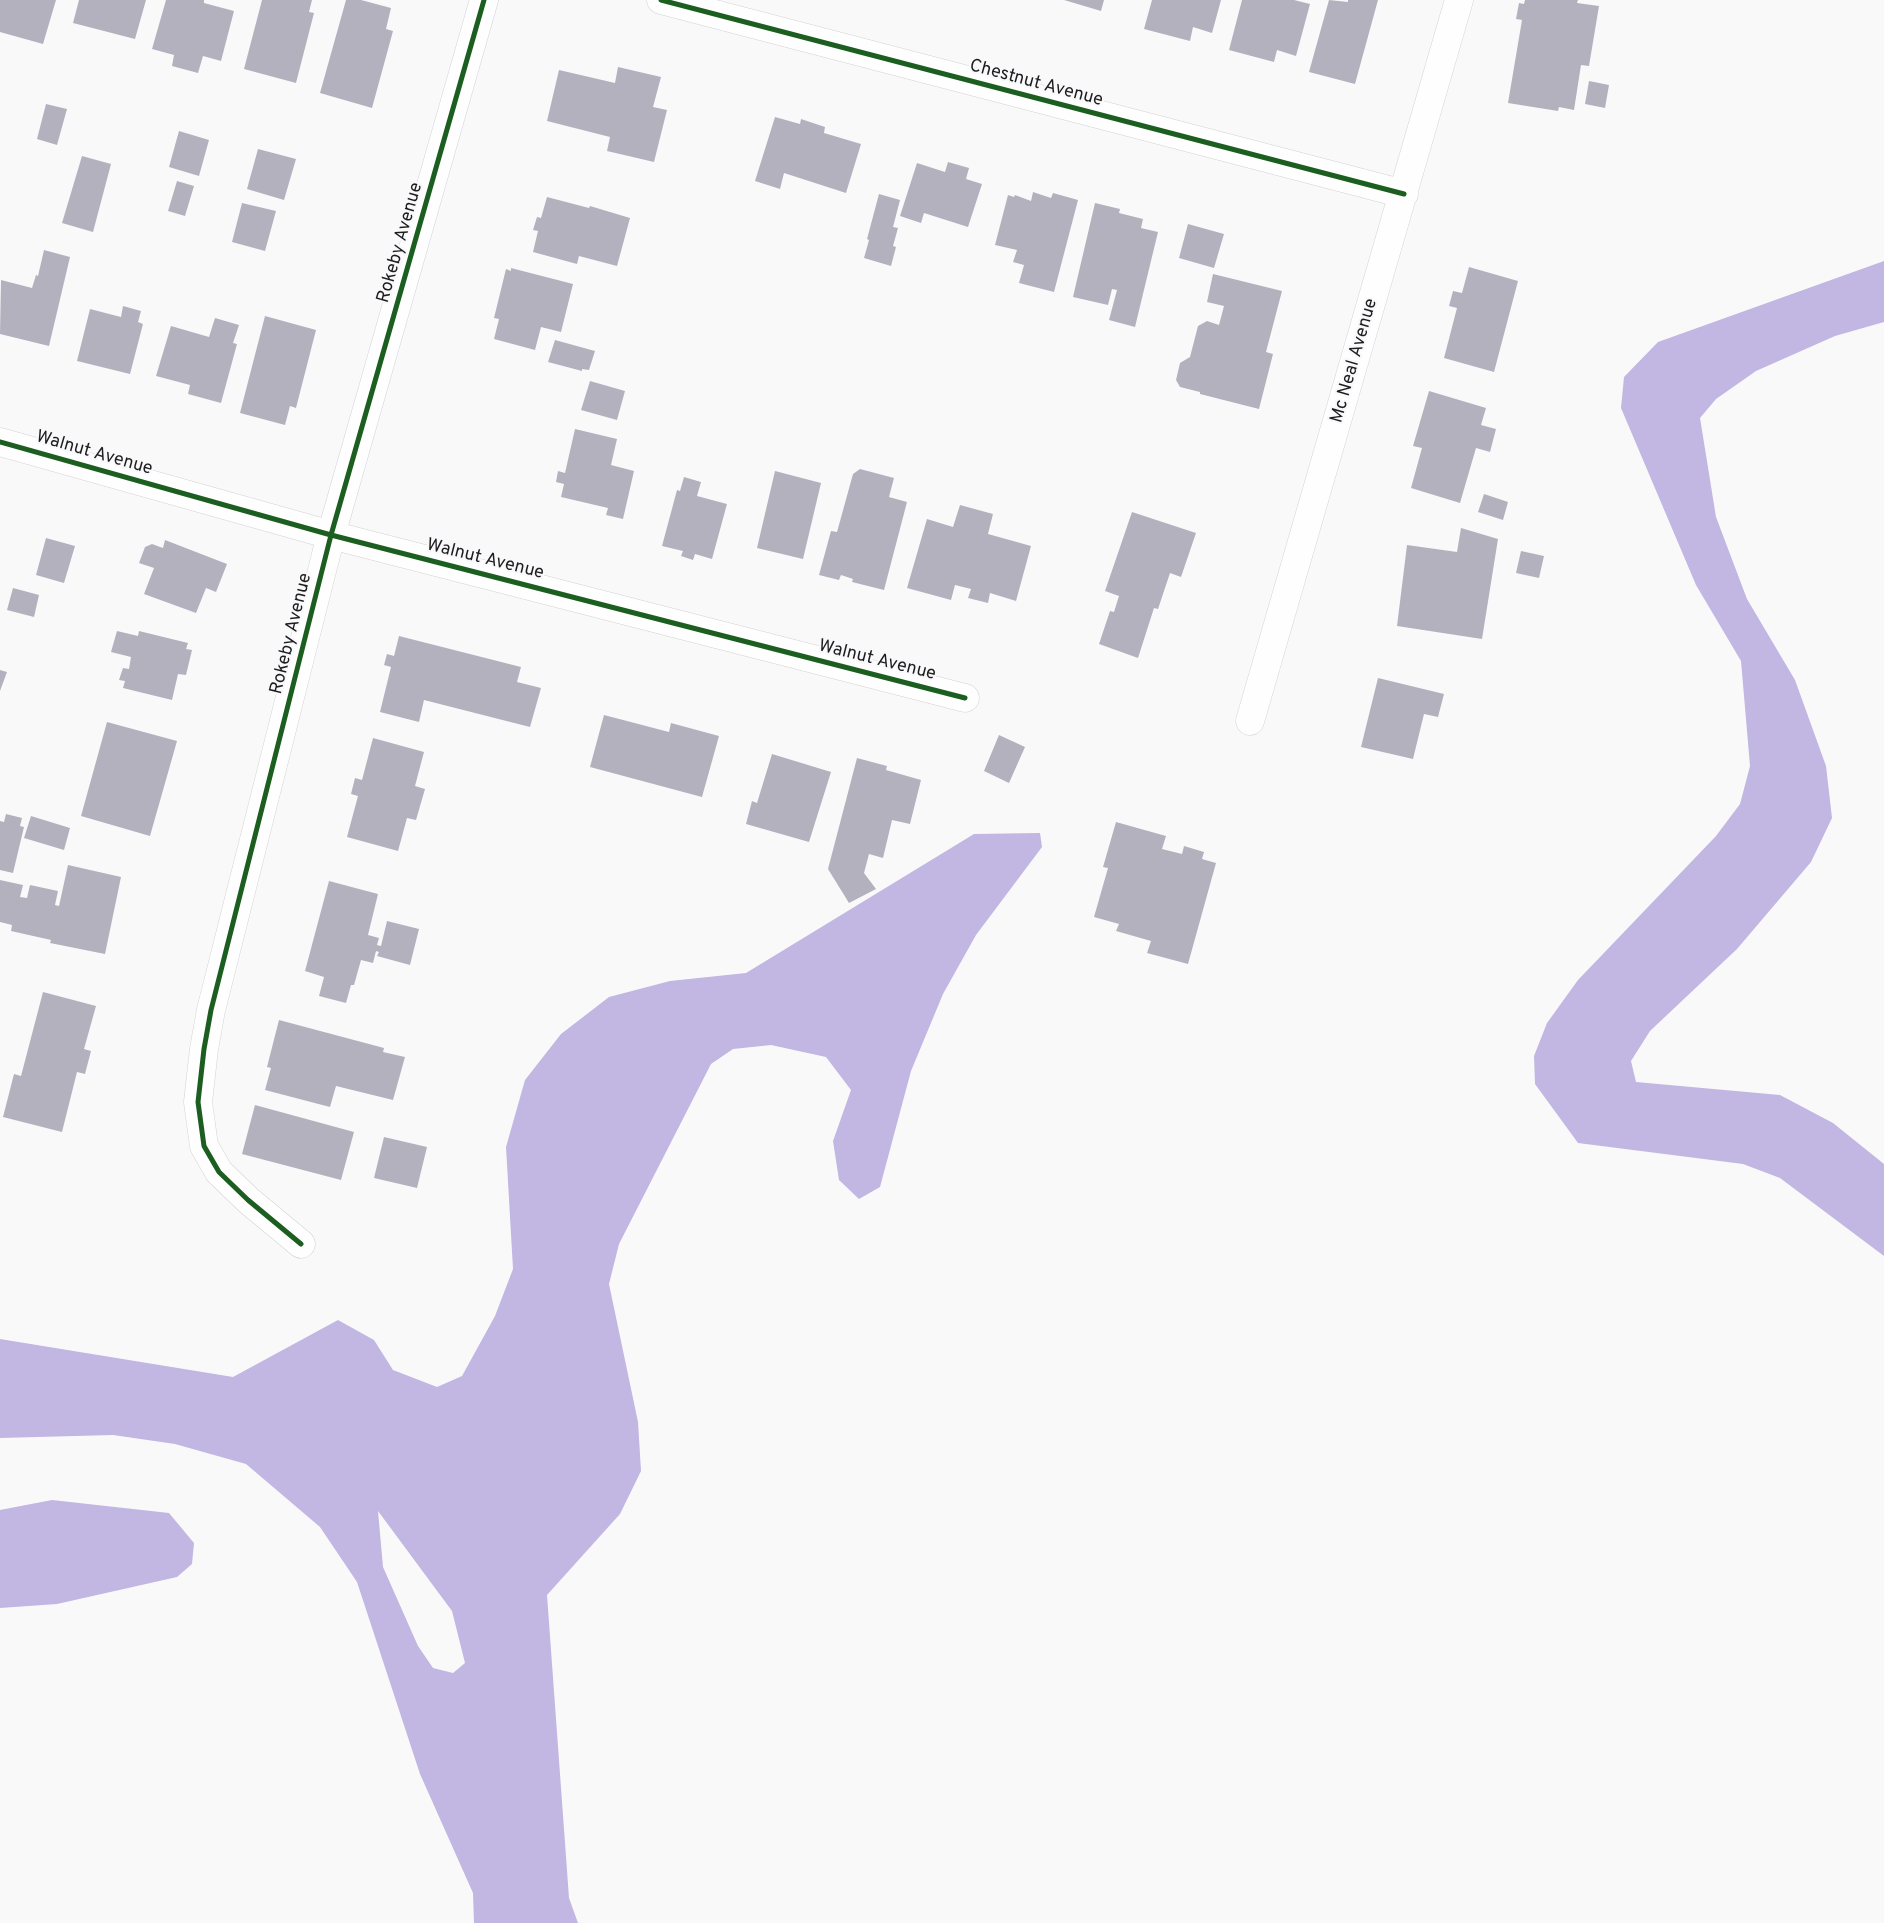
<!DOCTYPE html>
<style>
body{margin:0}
canvas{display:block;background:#f9f9fa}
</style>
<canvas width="1884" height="1923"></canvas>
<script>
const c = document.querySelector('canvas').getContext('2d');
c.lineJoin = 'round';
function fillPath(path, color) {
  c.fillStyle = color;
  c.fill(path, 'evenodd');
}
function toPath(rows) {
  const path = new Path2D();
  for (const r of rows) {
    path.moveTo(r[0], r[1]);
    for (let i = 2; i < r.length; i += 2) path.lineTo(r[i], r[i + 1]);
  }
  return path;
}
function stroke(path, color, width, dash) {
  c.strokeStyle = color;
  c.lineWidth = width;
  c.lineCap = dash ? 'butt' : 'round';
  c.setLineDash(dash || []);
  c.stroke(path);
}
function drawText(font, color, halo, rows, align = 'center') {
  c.font = font + ' Overpass,sans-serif';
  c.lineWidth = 4.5;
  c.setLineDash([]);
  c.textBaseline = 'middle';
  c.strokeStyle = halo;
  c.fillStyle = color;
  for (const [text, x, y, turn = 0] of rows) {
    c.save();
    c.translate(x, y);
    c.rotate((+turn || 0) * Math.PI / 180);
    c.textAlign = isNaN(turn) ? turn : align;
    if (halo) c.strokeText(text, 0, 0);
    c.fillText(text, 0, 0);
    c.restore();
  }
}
const water = toPath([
 [1884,261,1884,322,1835,336,1756,371,1716,399,1700,418,1716,517,1747,599,1795,680,1826,766,1832,818,1811,862,1737,949,1650,1031,1631,1061,1636,1082,1780,1095,1833,1123,1884,1164,1884,1256,1780,1178,1743,1164,1578,1143,1535,1084,1534,1056,1547,1023,1578,980,1716,836,1740,804,1750,766,1741,661,1696,585,1621,408,1624,377,1658,342],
 [1040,833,1042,847,976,935,943,994,911,1071,880,1187,859,1199,839,1180,833,1141,851,1090,826,1057,771,1045,733,1049,711,1064,619,1244,609,1284,638,1422,641,1471,620,1514,547,1595,569,1898,578,1923,474,1923,473,1893,420,1774,357,1582,320,1527,246,1464,175,1444,113,1435,0,1438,0,1339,233,1377,338,1320,374,1340,393,1370,437,1387,462,1376,495,1316,513,1269,506,1147,525,1080,561,1034,609,997,670,981,746,973,974,834],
 [378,1511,452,1611,465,1663,453,1673,433,1668,418,1646,383,1567],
 [52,1500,169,1513,194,1543,192,1564,177,1577,57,1604,0,1608,0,1510]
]);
const building = toPath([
 [0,0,56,0,43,44,0,32],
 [79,0,146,0,135,39,73,23],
 [166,0,204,0,204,3,234,11,221,61,203,56,198,73,172,66,174,55,152,49],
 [262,0,312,0,309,12,314,13,296,83,244,69],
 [346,0,361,0,391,8,386,29,393,31,372,108,320,93],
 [1064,0,1104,0,1101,11],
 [1152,0,1221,0,1212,33,1193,27,1190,41,1144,29],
 [1242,0,1294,0,1310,4,1296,56,1277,50,1274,62,1229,50],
 [1329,0,1348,2,1348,0,1378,0,1355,84,1309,72],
 [1525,0,1578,0,1577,3,1599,6,1589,66,1581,65,1574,110,1559,107,1558,111,1508,103,1522,20,1516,19,1519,3,1524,4],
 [618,67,661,77,653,107,667,110,654,162,607,151,610,137,547,121,559,70,615,83],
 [1589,81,1609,85,1605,108,1585,104],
 [46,104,67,109,57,145,37,139],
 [775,117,800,124,801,119,825,127,824,133,861,144,846,193,784,173,780,189,755,181],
 [179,131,209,140,199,176,169,167],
 [258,149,296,159,284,200,247,189],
 [82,156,111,164,93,232,62,223],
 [948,162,969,168,966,179,982,184,968,227,924,213,921,223,900,216,917,163,945,172],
 [177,181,194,186,185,216,168,211],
 [1033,192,1051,198,1053,193,1078,200,1054,292,1019,283,1024,265,1013,262,1017,250,995,245,1008,195,1014,197,1015,195,1031,201],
 [879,194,900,200,893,227,898,228,893,246,896,247,891,266,864,258,869,240,867,239],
 [547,197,589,208,590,206,630,218,617,266,579,256,577,264,533,252,538,231,533,230,537,217,541,218],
 [242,203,276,211,265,251,232,242],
 [1095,203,1120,209,1119,213,1143,219,1141,228,1158,232,1135,327,1109,320,1117,290,1112,289,1108,305,1073,297],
 [1188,224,1224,234,1214,268,1179,258],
 [44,250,70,257,49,346,0,334,1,280,32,288,36,275,38,276],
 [1469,267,1518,281,1494,372,1444,358,1457,308,1449,306,1453,291,1462,293],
 [511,268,573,284,561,332,541,327,535,350,494,339,499,319,494,318,506,269,511,271],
 [1213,274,1282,291,1266,352,1273,354,1259,409,1200,394,1200,392,1180,387,1176,380,1180,363,1190,357,1198,326,1207,321,1219,325,1224,306,1207,302],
 [123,306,141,311,138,322,143,324,130,374,77,361,90,309,121,317],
 [265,316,316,330,296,408,290,406,285,425,240,413],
 [215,318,239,325,233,343,237,344,221,403,188,394,190,385,156,376,171,326,209,337],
 [555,340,595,351,589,370,582,369,582,371,548,362],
 [590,381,625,391,617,420,581,410],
 [1429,391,1486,408,1481,425,1496,429,1490,452,1476,448,1460,503,1411,488,1422,448,1413,446],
 [575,429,617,439,611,465,634,471,623,519,606,515,608,508,561,497,564,484,556,482,558,471,565,473],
 [860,469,894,478,889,497,907,502,884,590,852,582,853,579,841,575,839,580,819,575,831,531,837,532,853,474],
 [775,471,821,483,803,559,757,548],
 [684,477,701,482,697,496,727,504,712,559,695,554,693,560,681,556,683,551,662,546,677,490,680,491],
 [1484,494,1508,502,1503,520,1478,512],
 [960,505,993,514,988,534,1031,546,1016,601,990,593,988,603,968,598,971,589,955,585,951,600,907,588,927,519,953,527],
 [1132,512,1196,533,1181,577,1170,573,1158,609,1154,608,1138,658,1099,644,1110,611,1114,612,1119,596,1105,591],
 [1461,528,1498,539,1482,639,1397,626,1407,545,1457,552],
 [46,538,75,546,64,583,36,575],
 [165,540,227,564,216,592,206,588,196,613,144,594,154,568,139,563,145,547,152,544,163,548],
 [1521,551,1544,556,1539,578,1516,573],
 [13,588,39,595,34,617,7,610],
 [117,631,138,636,139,631,188,643,186,649,192,650,186,675,178,674,172,700,123,688,125,681,119,680,123,668,129,669,131,657,111,652],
 [399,636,521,667,517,682,541,688,530,727,424,700,419,722,380,712,391,667,384,665,387,654,394,656],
 [0,670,7,672,0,691],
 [1378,678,1444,694,1438,717,1424,714,1413,759,1361,747],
 [604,715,669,732,671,723,719,736,702,797,590,767],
 [107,722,177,741,150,836,81,816],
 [999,735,1025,747,1009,783,984,771],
 [373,738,424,752,415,786,425,789,416,820,407,818,398,851,347,837,358,796,351,794,355,778,362,780],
 [772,754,831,772,809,842,746,824,752,801,757,803],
 [857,758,887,766,886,770,921,780,910,824,892,820,883,858,869,854,864,873,876,889,849,903,828,869],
 [6,814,22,818,20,826,24,827,13,873,0,870,0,821,4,822],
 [31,816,70,828,64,850,24,838],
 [1116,822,1166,836,1162,849,1182,854,1184,846,1204,852,1202,859,1216,863,1188,964,1147,953,1151,941,1116,931,1119,924,1094,917,1108,868,1103,867],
 [68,865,121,877,105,954,50,943,51,940,11,931,12,925,0,922,0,880,23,885,20,897,27,898,30,885,58,891,55,905,59,906],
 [329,881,378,894,368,935,379,938,377,945,381,946,387,921,419,929,410,965,377,956,379,952,376,951,373,963,361,960,354,985,351,985,346,1003,319,996,324,977,305,971],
 [43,992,96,1006,84,1049,91,1051,85,1074,77,1072,62,1132,3,1117,14,1074,21,1076],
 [279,1020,384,1048,383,1052,405,1057,393,1100,336,1086,330,1107,265,1090,271,1068,267,1067],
 [255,1105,354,1132,341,1180,242,1154],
 [384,1137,427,1147,417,1188,374,1178]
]);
const minor = toPath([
 [661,0,1404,194],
 [0,442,331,535,965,698],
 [1250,721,1459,0],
 [301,1244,248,1200,219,1172,204,1146,198,1102,204,1049,211,1010,331,535,484,0]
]);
const cycleway = toPath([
 [661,0,1404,194],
 [0,442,331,535,965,698],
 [301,1244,248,1200,219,1172,204,1146,198,1102,204,1049,211,1010,331,535,484,0]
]);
const streetNames = [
 ["Chestnut Avenue",1036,84,15],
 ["Rokeby Avenue",401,243,-74],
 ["Mc Neal Avenue",1355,361,-74],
 ["Walnut Avenue",94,454,16],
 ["Walnut Avenue",485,560,14],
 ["Rokeby Avenue",292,634,-76],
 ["Walnut Avenue",877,661,14]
];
fillPath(water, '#c2b6e3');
fillPath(building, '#b4b1be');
stroke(minor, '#d3d3d4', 29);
stroke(minor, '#fefefe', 28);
stroke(cycleway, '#1b5e20', 5);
drawText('18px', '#1d1d1e', '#f9f8fb', streetNames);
</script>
